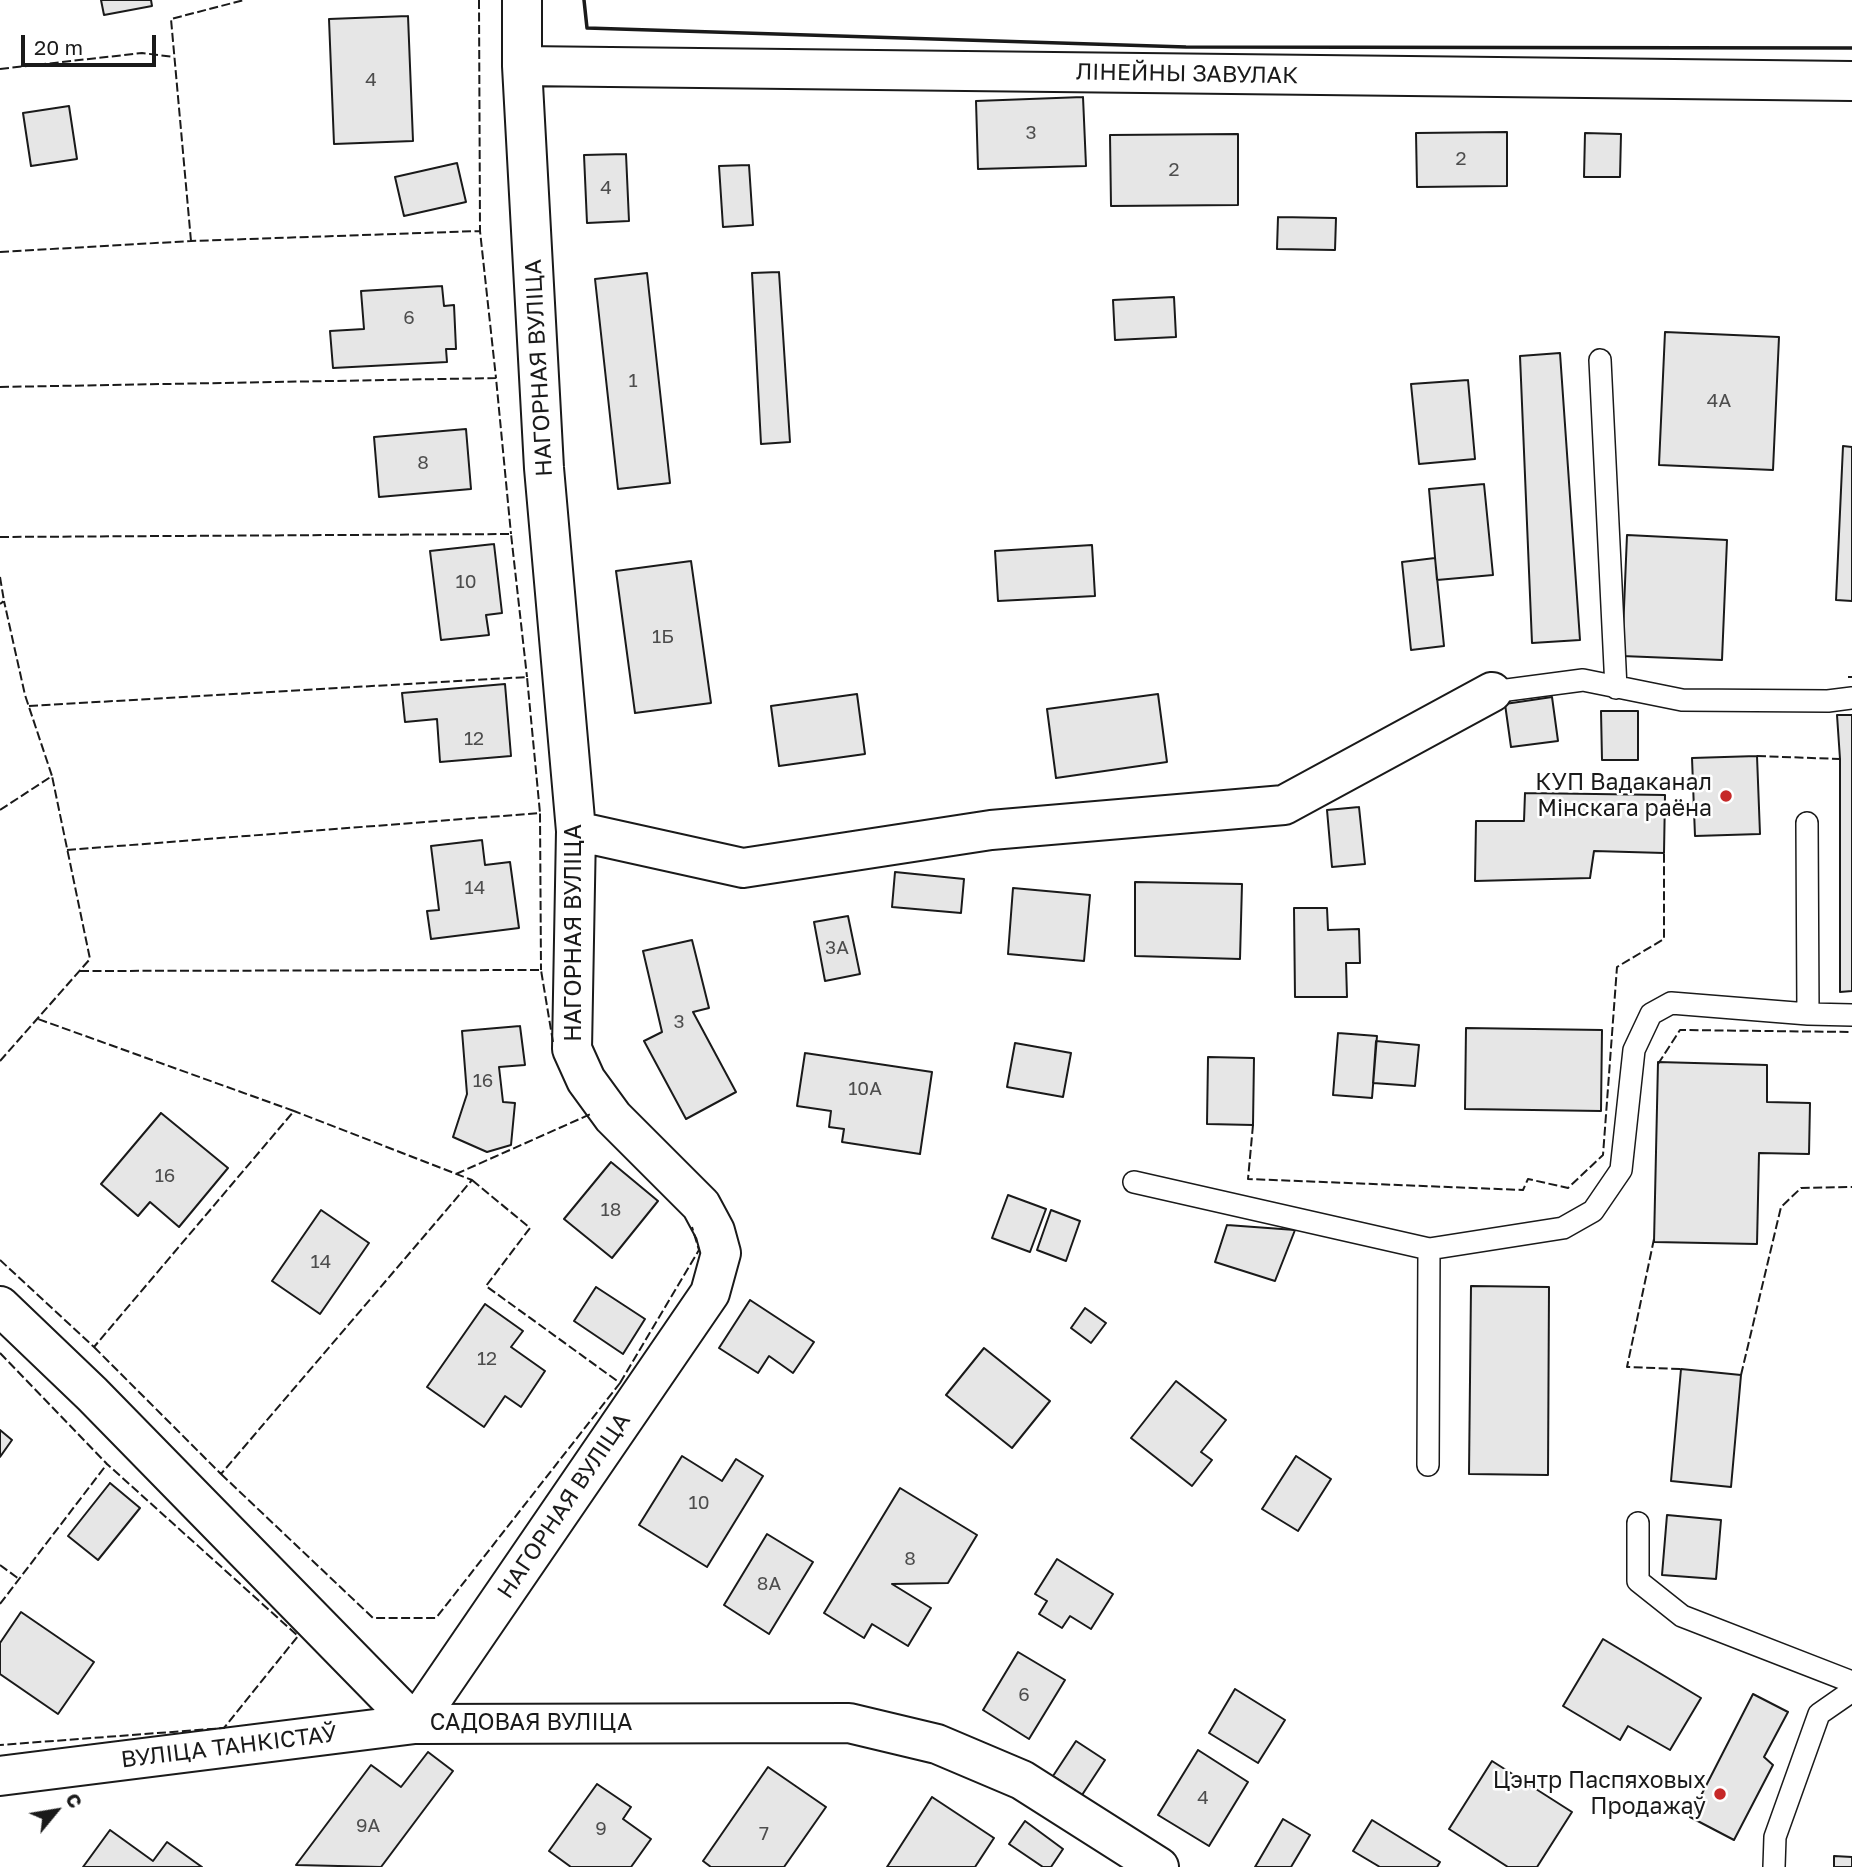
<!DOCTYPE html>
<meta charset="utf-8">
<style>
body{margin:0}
#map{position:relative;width:1852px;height:1867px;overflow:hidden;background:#fff;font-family:"Golos Text",sans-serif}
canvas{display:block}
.north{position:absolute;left:21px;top:1776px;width:70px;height:70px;-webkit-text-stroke:5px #fff;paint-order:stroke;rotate:60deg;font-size:19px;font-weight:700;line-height:28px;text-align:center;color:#1a1a1a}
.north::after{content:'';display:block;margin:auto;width:24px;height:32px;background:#1a1a1a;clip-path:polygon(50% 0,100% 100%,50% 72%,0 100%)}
.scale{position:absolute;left:21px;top:35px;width:135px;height:32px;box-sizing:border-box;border:4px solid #1a1a1a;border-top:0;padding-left:9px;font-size:21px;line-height:24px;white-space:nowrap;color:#1a1a1a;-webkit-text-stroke:5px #fff;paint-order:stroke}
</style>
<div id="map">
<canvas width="1852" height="1867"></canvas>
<div class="north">С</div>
<div class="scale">20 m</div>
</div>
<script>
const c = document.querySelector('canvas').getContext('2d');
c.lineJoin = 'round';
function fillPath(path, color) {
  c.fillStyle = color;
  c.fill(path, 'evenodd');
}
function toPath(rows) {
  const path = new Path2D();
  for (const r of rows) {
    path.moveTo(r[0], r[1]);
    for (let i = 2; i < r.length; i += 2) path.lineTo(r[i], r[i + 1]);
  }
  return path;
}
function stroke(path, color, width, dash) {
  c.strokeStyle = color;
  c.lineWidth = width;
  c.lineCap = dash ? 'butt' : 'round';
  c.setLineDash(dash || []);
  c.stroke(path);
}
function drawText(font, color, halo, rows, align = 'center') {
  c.font = font + ' "Golos Text",sans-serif';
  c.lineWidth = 5;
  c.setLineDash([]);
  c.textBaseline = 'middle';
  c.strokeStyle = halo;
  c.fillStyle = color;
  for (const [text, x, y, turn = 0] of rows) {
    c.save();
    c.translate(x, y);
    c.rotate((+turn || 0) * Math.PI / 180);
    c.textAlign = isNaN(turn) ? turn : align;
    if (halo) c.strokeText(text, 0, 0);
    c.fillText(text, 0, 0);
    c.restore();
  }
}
const building = toPath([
 [101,0,151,0,152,6,104,15,101,0],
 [408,16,413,141,334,144,329,19,408,16],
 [1083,97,1086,166,978,169,976,101,1083,97],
 [69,106,77,159,31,166,23,113,69,106],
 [1507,132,1507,186,1417,187,1416,133,1507,132],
 [1585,133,1621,134,1620,177,1584,177,1585,133],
 [1238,134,1238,205,1111,206,1110,135,1238,134],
 [626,154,629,221,587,223,584,155,626,154],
 [457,163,466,202,404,216,395,177,457,163],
 [749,165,753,225,723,227,719,166,749,165],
 [1278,217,1336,218,1335,250,1277,249,1278,217],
 [779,272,790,442,761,444,752,273,779,272],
 [647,273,670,483,618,489,595,279,647,273],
 [442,286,444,306,454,305,456,349,446,349,447,362,333,368,330,331,364,329,361,291,442,286],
 [1174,297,1176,337,1115,340,1113,300,1174,297],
 [1665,332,1779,337,1773,470,1659,465,1665,332],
 [1560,353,1580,640,1532,643,1520,356,1560,353],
 [1468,380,1475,459,1419,464,1411,384,1468,380],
 [466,429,471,489,379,497,374,437,466,429],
 [1843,446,1852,447,1852,601,1836,600,1843,446],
 [1484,484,1493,575,1437,580,1429,489,1484,484],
 [1627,535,1727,540,1722,660,1622,656,1627,535],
 [494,544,502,613,486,615,489,635,441,640,430,551,494,544],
 [1092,545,1095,596,998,601,995,551,1092,545],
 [1435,558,1444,646,1411,650,1402,562,1435,558],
 [691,561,711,703,635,713,616,571,691,561],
 [505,684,511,756,440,762,437,719,405,722,402,693,505,684],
 [857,694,865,754,779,766,771,706,857,694],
 [1158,694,1167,762,1056,778,1047,709,1158,694],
 [1552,697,1558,741,1511,747,1505,704,1552,697],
 [1601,711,1638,711,1638,760,1602,760,1601,711],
 [1837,715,1852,715,1852,991,1840,992,1840,759,1837,715],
 [1757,756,1760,834,1695,836,1692,758,1757,756],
 [1525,793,1665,795,1664,853,1594,851,1590,878,1475,881,1476,821,1524,821,1525,793],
 [1359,807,1365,864,1332,867,1327,810,1359,807],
 [482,840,485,865,510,862,519,928,431,939,427,911,439,910,431,846,482,840],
 [895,872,964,879,961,913,892,907,895,872],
 [1135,882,1242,884,1240,959,1135,956,1135,882],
 [1013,888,1090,895,1084,961,1008,954,1013,888],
 [1294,908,1327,908,1328,930,1359,929,1360,963,1346,963,1347,997,1295,997,1294,908],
 [848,916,860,974,825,981,814,922,848,916],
 [692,940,709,1008,693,1012,736,1092,686,1119,644,1041,662,1032,643,951,692,940],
 [520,1026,525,1065,499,1067,503,1102,515,1103,511,1145,487,1152,453,1137,467,1094,462,1031,520,1026],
 [1466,1028,1602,1030,1601,1111,1465,1109,1466,1028],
 [1338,1033,1377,1036,1372,1098,1333,1095,1338,1033],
 [1376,1041,1419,1045,1415,1086,1373,1083,1376,1041],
 [1015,1043,1071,1053,1063,1097,1007,1087,1015,1043],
 [805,1053,932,1072,920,1154,842,1142,844,1129,829,1127,831,1111,797,1106,805,1053],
 [1208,1057,1254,1058,1253,1125,1207,1124,1208,1057],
 [1658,1062,1767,1065,1767,1102,1810,1103,1809,1154,1759,1153,1757,1244,1654,1242,1658,1062],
 [161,1113,228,1168,179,1227,150,1202,138,1216,101,1184,161,1113],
 [611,1162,658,1201,612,1258,564,1219,611,1162],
 [1008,1195,1046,1209,1030,1252,992,1238,1008,1195],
 [321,1210,369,1243,320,1314,272,1281,321,1210],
 [1051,1210,1080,1221,1066,1261,1037,1250,1051,1210],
 [1227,1225,1295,1230,1275,1281,1215,1262,1227,1225],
 [1471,1286,1549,1287,1548,1475,1469,1474,1471,1286],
 [596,1287,645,1319,623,1354,574,1321,596,1287],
 [750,1300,814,1342,793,1373,769,1356,758,1373,719,1348,750,1300],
 [485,1304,523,1331,511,1347,545,1371,521,1407,505,1396,484,1427,427,1387,485,1304],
 [1085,1308,1106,1323,1091,1343,1071,1328,1085,1308],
 [984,1348,1050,1401,1012,1448,946,1395,984,1348],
 [1681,1369,1741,1375,1731,1487,1671,1481,1681,1369],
 [1176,1381,1226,1420,1201,1452,1212,1460,1192,1486,1131,1438,1176,1381],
 [0,1430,12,1440,0,1457,0,1430],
 [682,1456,722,1481,736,1459,763,1476,707,1567,639,1525,682,1456],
 [1296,1456,1331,1479,1298,1531,1262,1509,1296,1456],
 [110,1483,140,1508,98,1560,68,1536,110,1483],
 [900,1488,977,1535,948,1583,892,1584,931,1608,908,1646,872,1624,864,1638,824,1613,900,1488],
 [1667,1515,1721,1520,1716,1579,1662,1575,1667,1515],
 [767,1534,813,1562,769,1634,724,1605,767,1534],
 [1057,1559,1113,1594,1091,1629,1070,1616,1062,1628,1039,1614,1047,1601,1035,1594,1057,1559],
 [21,1612,94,1662,58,1714,0,1674,0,1643,21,1612],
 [1603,1639,1701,1698,1670,1750,1628,1726,1620,1740,1563,1706,1603,1639],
 [1018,1652,1065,1680,1029,1739,983,1710,1018,1652],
 [1235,1689,1285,1720,1258,1763,1209,1733,1235,1689],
 [1753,1694,1788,1712,1764,1757,1773,1765,1734,1840,1690,1817,1753,1694],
 [1076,1741,1105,1760,1082,1795,1053,1776,1076,1741],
 [1198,1750,1248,1782,1209,1846,1158,1815,1198,1750],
 [428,1752,453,1771,381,1867,296,1865,371,1765,401,1787,428,1752],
 [1492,1761,1572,1812,1537,1867,1508,1867,1449,1829,1492,1761],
 [768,1767,826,1807,784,1867,711,1867,703,1861,768,1767],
 [597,1784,631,1807,623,1819,651,1839,631,1867,571,1867,549,1851,597,1784],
 [932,1797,994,1838,975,1867,887,1867,932,1797],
 [1283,1819,1310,1835,1291,1867,1255,1867,1283,1819],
 [1372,1820,1440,1862,1437,1867,1380,1867,1353,1851,1372,1820],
 [1025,1821,1063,1849,1051,1867,1043,1867,1009,1844,1025,1821],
 [110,1830,153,1861,167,1842,202,1867,83,1867,110,1830],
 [1834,1856,1852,1857,1852,1867,1834,1867,1834,1856]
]);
const service = toPath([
 [1600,360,1616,688],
 [1492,692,1583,680,1682,700,1828,701,1852,698],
 [1807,823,1808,1014,1852,1015],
 [1134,1182,1429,1249,1563,1228,1593,1211,1621,1170,1634,1050,1651,1014,1671,1003,1808,1014],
 [1428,1465,1429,1249],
 [1638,1523,1638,1581,1682,1616,1852,1682],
 [1774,1867,1775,1837,1819,1714,1852,1691]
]);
const minor = toPath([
 [522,66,1852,81],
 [576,831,743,868,991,830,1284,805,1492,692],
 [0,1306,92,1394,415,1724,710,1293,721,1253,715,1231,701,1205,613,1117,586,1080,572,1049,576,831,544,468,522,66,522,0]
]);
const tertiary = toPath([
 [0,1776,415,1724,849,1723,937,1744,1022,1780,1159,1867]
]);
const fence = toPath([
 [479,0,480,231],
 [0,69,142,53,174,57],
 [191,241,171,19,244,0],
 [0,252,191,241,480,231,496,378],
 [0,387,496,378,511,534],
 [0,537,511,534,527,677],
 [0,577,4,601,0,604],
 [1848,677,1852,677],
 [29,706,527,677,540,813],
 [1757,756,1840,759],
 [0,810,52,776,25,695,4,601],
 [67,850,540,813,541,970],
 [80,971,541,970,553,1042],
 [0,1061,90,959,52,776],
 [1658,1064,1680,1030,1852,1032],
 [1253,1125,1248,1179,1523,1190,1528,1179,1568,1188,1603,1155,1617,967,1664,939,1664,853],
 [456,1174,593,1113],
 [1654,1239,1627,1367,1681,1369],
 [0,1260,94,1347,294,1111,38,1019],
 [94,1347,221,1474,472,1180,294,1111],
 [0,1353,107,1464,298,1636,224,1728,0,1745],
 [1741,1375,1781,1207,1801,1188,1852,1187],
 [620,1383,699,1250,692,1227],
 [221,1474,373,1618,436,1618,620,1383,486,1286,530,1228,472,1180],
 [0,1565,19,1579],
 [0,1604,107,1464]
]);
const wall = toPath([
 [584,0,587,28,1186,47,1852,48]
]);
const markers = [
 [1726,796,7,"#c62828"],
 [1720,1794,7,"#c62828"]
];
const numberNames = [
 ["4",371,80],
 ["3",1031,133],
 ["2",1461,159],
 ["2",1174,170],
 ["4",606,188],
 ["6",409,318],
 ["1",633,381],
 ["4А",1719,401],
 ["8",423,463],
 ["10",466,582],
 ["1Б",663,637],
 ["12",474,739],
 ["14",475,888],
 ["3А",837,948],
 ["3",679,1022],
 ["16",483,1081],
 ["10А",865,1089],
 ["16",165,1176],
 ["18",611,1210],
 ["14",321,1262],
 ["12",487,1359],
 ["10",699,1503],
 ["8",910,1559],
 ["8А",769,1584],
 ["6",1024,1695],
 ["4",1203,1798],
 ["9А",368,1826],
 ["9",601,1829],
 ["7",764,1834]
];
const streetNames = [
 ["ЛІНЕЙНЫ ЗАВУЛАК",1187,74,1],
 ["НАГОРНАЯ ВУЛІЦА",539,368,-93],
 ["НАГОРНАЯ ВУЛІЦА",574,933,-90],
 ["НАГОРНАЯ ВУЛІЦА",564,1506,-56],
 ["САДОВАЯ ВУЛІЦА",531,1723],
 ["ВУЛІЦА ТАНКІСТАЎ",229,1747,-7]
];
const poiNames = [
 ["КУП Вадаканал",1712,783],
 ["Мінскага раёна",1712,809],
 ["Цэнтр Паспяховых",1706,1781],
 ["Продажаў",1706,1807]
];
fillPath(building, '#e6e6e6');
stroke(building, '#1a1a1a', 2);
stroke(service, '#1a1a1a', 24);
stroke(minor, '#1a1a1a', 42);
stroke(tertiary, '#1a1a1a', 42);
stroke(service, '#fff', 21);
stroke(minor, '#fff', 38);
stroke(tertiary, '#fff', 38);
stroke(fence, '#1a1a1a', 2, [9, 3.5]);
stroke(wall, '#1a1a1a', 3.5);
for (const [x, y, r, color] of markers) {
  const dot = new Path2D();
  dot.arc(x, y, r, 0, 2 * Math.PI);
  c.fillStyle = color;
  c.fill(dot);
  stroke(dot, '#fff', 2.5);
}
drawText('19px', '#4d4d4d', null, numberNames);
drawText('23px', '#1a1a1a', '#fff', streetNames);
drawText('23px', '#1a1a1a', '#fff', poiNames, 'right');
</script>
